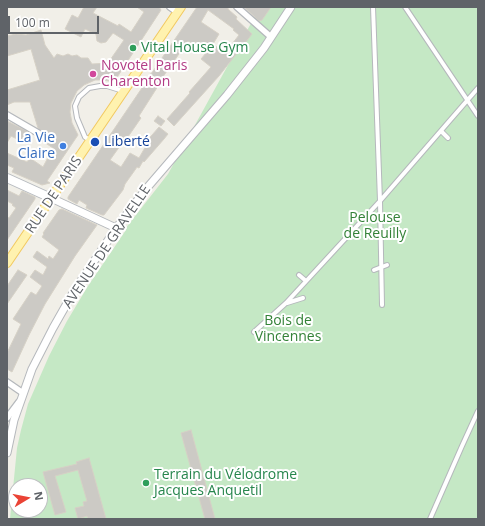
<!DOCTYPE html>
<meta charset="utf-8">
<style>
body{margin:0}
#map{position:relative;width:485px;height:526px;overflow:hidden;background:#f1efe8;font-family:"Open Sans",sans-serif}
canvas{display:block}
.frame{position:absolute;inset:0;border:8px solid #5f6368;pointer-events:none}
.north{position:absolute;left:8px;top:478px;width:40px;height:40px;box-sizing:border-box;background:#fff;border:1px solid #bfc1c3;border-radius:50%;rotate:80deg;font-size:11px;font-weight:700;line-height:16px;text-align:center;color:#5f6368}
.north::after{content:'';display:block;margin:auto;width:14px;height:18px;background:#ea4335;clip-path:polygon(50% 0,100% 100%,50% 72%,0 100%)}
.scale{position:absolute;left:8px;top:16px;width:91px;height:18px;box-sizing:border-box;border:2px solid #5f6368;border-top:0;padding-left:5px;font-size:12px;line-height:14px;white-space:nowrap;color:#5f6368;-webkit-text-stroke:3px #fff;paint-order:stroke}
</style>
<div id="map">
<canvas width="485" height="526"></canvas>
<div class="frame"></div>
<div class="north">N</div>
<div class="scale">100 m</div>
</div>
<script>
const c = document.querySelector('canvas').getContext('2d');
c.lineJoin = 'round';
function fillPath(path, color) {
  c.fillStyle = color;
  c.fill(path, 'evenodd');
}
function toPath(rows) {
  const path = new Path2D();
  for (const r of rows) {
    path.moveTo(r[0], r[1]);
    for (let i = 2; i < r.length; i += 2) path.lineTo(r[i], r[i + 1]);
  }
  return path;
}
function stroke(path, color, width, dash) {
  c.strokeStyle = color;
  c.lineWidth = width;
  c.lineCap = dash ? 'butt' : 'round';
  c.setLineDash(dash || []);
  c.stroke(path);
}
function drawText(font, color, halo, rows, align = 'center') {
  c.font = font + ' "Open Sans",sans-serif';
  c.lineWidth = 4;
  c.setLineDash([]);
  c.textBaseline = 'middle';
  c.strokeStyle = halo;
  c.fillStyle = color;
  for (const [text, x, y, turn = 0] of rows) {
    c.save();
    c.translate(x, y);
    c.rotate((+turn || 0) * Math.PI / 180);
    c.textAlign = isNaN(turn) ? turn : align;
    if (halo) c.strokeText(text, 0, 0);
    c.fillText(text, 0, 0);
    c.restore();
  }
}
const green = toPath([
 [260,7,478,7,478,519,10,519,17,448,21,430,28,404,49,356,67,321,88,286,126,230,125,229,168,174],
 [16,486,40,486,40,510,16,510]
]);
const building = toPath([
 [84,7,97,7,93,13,118,26,119,24,131,32,144,12,137,7,159,7,161,10,114,82,103,80,95,80,84,85,77,91,71,103,70,112,72,123,78,135,47,181,50,183,42,185,12,172,14,168,7,165,7,153,27,162,30,158,43,167,53,148,38,138,41,135,42,133,38,128,30,102,14,102,7,105,7,90,40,80,31,49,7,56,7,36,16,34,26,35,41,30,45,45,54,58,57,54,63,56,68,54,72,56,77,55,81,58,88,58,92,64,108,63,124,40,113,33,106,42,101,43,97,41,96,34,85,29,81,37,65,29,72,15,78,18,84,7],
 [197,7,227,7,229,10,237,17,236,19,252,34,219,76,174,126,167,119,190,93,189,92,211,67,201,59,206,53,188,41,160,81,160,83,139,116,141,118,121,147,120,146,110,160,121,167,130,153,139,158,147,144,145,143,159,127,168,134,164,139,144,162,143,161,139,168,137,167,135,170,125,184,123,190,104,215,102,215,86,208,87,205,79,200,77,204,68,199,68,197,146,82,150,76,150,74,151,74,197,7],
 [208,10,234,29,233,30,239,35,232,44,229,42,222,51,213,44,219,34,201,22,208,10],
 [244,7,271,7,262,20,259,21,244,7],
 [158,116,165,121,161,126,154,121,158,116],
 [7,121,27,131,21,141,11,136,7,143,7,121],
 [7,190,19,196,22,191,35,197,35,199,7,240,7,217,9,218,16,208,12,205,13,204,7,201,7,190],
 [62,209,97,225,75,256,45,304,29,335,12,372,7,369,7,353,21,324,13,319,31,292,36,295,42,286,30,277,35,270,43,275,47,267,33,257,37,251,48,259,49,256,53,259,59,250,42,237,44,234,43,233,59,210,62,209],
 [18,270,27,275,7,304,7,286,18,270],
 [191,430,215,519,205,519,181,433,191,430],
 [89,458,106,519,88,519,87,516,78,519,75,508,84,506,83,502,87,501,78,470,55,476,66,512,55,515,43,472,77,464,76,462,89,458]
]);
const pedestrian = toPath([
 [373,7,380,201,382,305],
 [405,7,478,116],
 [441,131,448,138],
 [91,141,85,137,77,118,75,106,79,97,89,88,100,86,107,86,123,91],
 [374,270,387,265],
 [299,275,306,281],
 [287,303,303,298],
 [254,332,286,303,380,201,478,88],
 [430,519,462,446,478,411]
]);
const minor = toPath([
 [170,7,177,12],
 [237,7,271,37],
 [7,115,38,133],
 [7,382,23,393],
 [7,418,19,402]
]);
const tertiary = toPath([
 [51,198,116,228],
 [7,453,14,420,32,369,53,328,74,291,117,227,146,189,227,95,264,48,291,7]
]);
const secondary = toPath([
 [7,178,51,198]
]);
const primary = toPath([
 [7,263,181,7]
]);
const markers = [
 [133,48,4,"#2e9e5b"],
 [93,74,4,"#d1479c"],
 [95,142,5,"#1a4fb4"],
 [63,146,4,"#3f7fe0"],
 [146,483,4,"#2e9e5b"]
];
const leisureNames = [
 ["Vital House Gym",141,48],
 ["Terrain du Vélodrome",154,475],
 ["Jacques Anquetil",154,491]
];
const hotelNames = [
 ["Novotel Paris",101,66],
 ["Charenton",101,82]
];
const shopNames = [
 ["La Vie",55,138],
 ["Claire",55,154]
];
const transitNames = [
 ["Liberté",104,142]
];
const streetNames = [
 ["RUE DE PARIS",54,195,-56],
 ["AVENUE DE GRAVELLE",107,247,-56]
];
const parkNames = [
 ["Pelouse",375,218],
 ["de Reuilly",375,234],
 ["Bois de",288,321],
 ["Vincennes",288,337]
];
fillPath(green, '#c5e8c5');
fillPath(building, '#cccac5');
stroke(building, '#d6d1c6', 1);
stroke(pedestrian, '#b5b8bc', 6);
stroke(minor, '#b5b8bc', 8);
stroke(tertiary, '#b5b8bc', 9);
stroke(secondary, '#b6babf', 10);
stroke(primary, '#f2c960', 10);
stroke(pedestrian, '#fff', 4);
stroke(minor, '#fff', 5.5);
stroke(tertiary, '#fff', 7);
stroke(secondary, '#fff', 8);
stroke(primary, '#fff2af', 8);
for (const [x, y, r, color] of markers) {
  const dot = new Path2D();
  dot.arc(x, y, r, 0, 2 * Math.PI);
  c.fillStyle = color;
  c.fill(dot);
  stroke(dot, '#fff', 1.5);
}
drawText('14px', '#27864d', '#fff', leisureNames, 'left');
drawText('14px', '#b23c85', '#fff', hotelNames, 'left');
drawText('14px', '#366cbe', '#fff', shopNames, 'right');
drawText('14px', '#164399', '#fff', transitNames, 'left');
drawText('14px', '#5f6368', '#fff', streetNames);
drawText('14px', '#348238', '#fff', parkNames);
</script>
